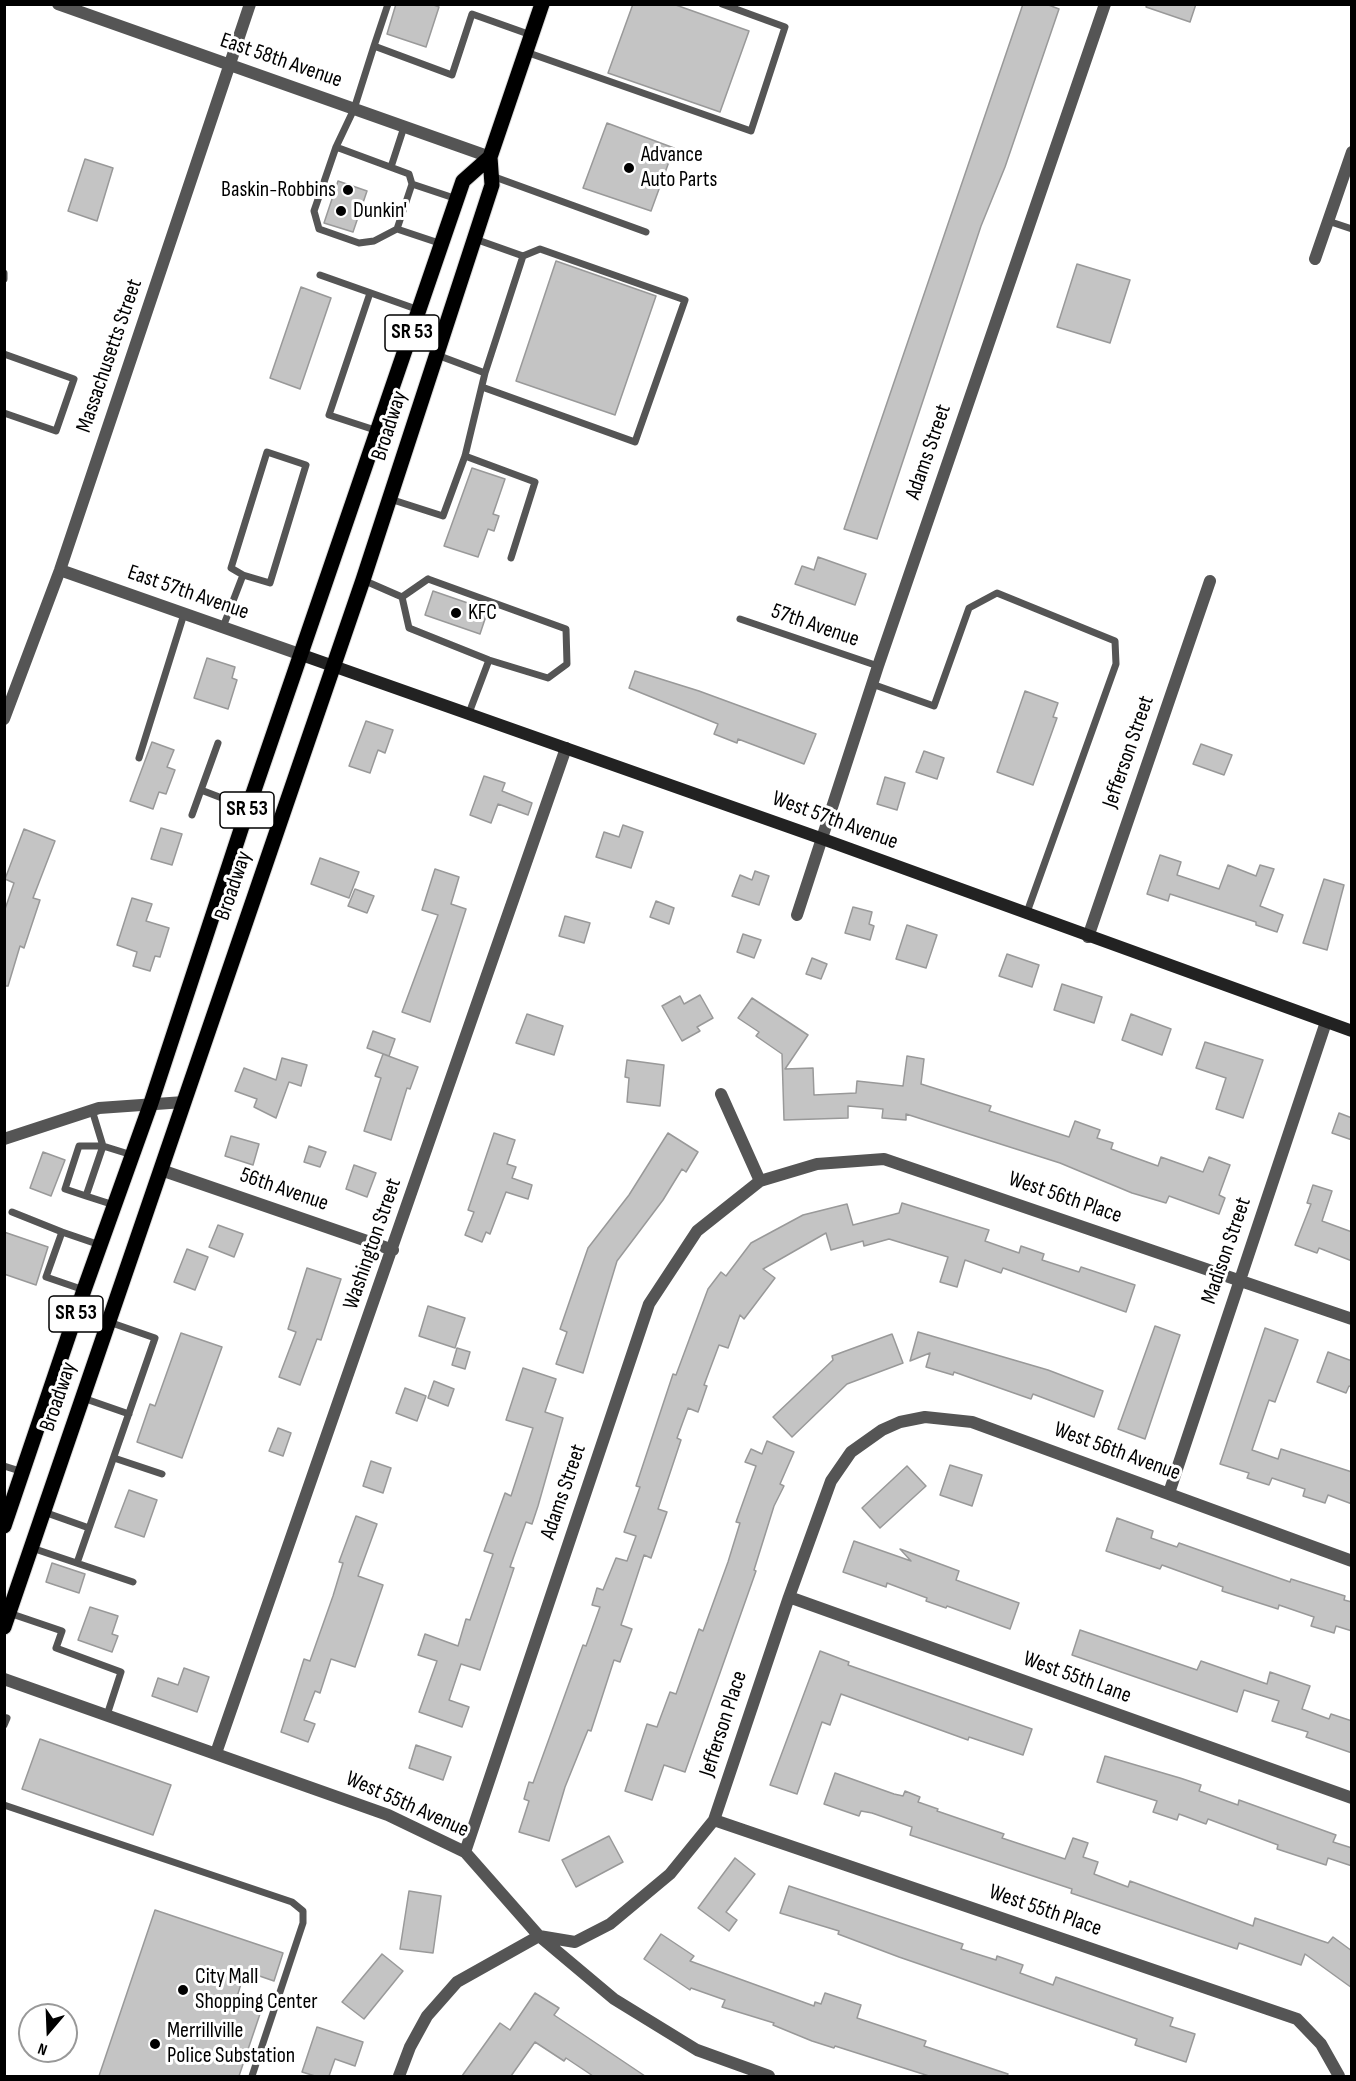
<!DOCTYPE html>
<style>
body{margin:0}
#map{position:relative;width:1356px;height:2081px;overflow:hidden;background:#fff;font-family:"Sofia Sans Condensed",sans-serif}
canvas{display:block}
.frame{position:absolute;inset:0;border:6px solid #000;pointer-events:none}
.north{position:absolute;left:18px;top:2003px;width:60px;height:60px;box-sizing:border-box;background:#fff;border:2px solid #999;border-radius:50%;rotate:199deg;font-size:16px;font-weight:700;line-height:24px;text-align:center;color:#000}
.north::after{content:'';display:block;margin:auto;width:21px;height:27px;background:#000;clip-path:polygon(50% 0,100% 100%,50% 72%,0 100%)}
</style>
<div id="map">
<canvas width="1356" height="2081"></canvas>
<div class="frame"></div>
<div class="north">N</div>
</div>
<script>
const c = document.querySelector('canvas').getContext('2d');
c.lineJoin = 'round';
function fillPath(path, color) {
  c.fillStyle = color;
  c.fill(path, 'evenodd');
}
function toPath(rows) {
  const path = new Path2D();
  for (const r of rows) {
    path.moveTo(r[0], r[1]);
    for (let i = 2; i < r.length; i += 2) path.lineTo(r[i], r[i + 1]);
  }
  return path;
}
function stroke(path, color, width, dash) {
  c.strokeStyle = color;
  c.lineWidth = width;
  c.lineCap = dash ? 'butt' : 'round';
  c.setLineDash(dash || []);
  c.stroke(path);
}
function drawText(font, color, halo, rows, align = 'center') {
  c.font = font + ' "Sofia Sans Condensed",sans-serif';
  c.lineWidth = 6;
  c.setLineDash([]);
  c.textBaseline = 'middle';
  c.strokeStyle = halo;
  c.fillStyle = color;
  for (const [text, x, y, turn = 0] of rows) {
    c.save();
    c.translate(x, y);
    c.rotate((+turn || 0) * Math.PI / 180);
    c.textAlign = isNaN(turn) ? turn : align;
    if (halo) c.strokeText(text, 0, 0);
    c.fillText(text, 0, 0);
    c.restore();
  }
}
const building = toPath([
 [396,4,431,4,439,7,426,47,387,34,396,4],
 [633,4,673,4,749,31,720,112,608,73,633,4],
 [1023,4,1046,4,1059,9,1005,167,981,226,877,539,844,529,1023,4],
 [1147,4,1196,4,1190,22,1146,7,1147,4],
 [607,123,674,148,651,211,583,188,607,123],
 [85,159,113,168,97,221,68,211,85,159],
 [338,181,367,191,353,232,324,223,338,181],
 [556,261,656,296,615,415,516,381,556,261],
 [1077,264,1130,280,1110,343,1057,327,1077,264],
 [301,287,331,298,300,389,270,378,301,287],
 [472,468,505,479,493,514,499,516,494,531,488,529,478,557,444,546,472,468],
 [818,557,866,574,855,605,795,584,802,566,814,570,818,557],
 [433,591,488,610,480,634,425,615,433,591],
 [207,658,235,667,232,678,237,680,228,709,194,698,207,658],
 [635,671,699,691,816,734,804,764,738,739,737,743,714,734,718,724,629,688,635,671],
 [1025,691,1058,703,1053,717,1057,718,1033,785,997,772,1025,691],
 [366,721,393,730,385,753,378,750,370,773,349,766,366,721],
 [152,742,174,750,167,767,175,770,166,794,159,792,153,809,130,801,152,742],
 [1201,744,1232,755,1224,775,1193,764,1201,744],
 [924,751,944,758,937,779,916,772,924,751],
 [484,776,505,783,502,791,532,803,528,815,498,804,491,823,470,815,484,776],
 [885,777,905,783,897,810,877,804,885,777],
 [623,825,643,832,631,868,596,857,604,832,619,837,623,825],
 [161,828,182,834,172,865,151,859,161,828],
 [24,829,55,841,33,898,40,900,24,948,20,946,8,986,4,986,4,912,14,883,5,879,24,829],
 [1160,855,1181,862,1177,875,1219,889,1228,865,1256,876,1260,865,1274,869,1260,906,1283,915,1277,932,1256,925,1256,922,1170,894,1168,901,1147,894,1160,855],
 [320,858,359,872,349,898,311,884,320,858],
 [435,869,459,877,451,904,466,909,430,1022,402,1012,438,915,422,910,435,869],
 [755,871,769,876,759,905,732,896,740,875,752,880,755,871],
 [1324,879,1344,885,1327,950,1303,943,1324,879],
 [355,889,374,896,367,913,348,906,355,889],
 [132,898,152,904,146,921,169,928,160,957,155,956,150,971,133,966,137,952,117,945,132,898],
 [656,901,674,908,669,924,650,917,656,901],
 [853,907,872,912,869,924,874,926,870,940,845,933,853,907],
 [565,916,590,923,584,943,559,936,565,916],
 [907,925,937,935,926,968,896,959,907,925],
 [743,934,761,940,754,958,737,952,743,934],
 [1007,954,1039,965,1032,987,999,976,1007,954],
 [812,958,827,964,821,979,806,974,812,958],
 [1062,984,1102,997,1094,1023,1054,1010,1062,984],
 [700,995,713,1018,697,1027,700,1031,682,1041,662,1006,680,996,684,1004,700,995],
 [752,998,808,1035,785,1069,813,1068,814,1095,856,1093,857,1081,903,1086,907,1056,924,1059,921,1084,991,1106,989,1111,1069,1137,1075,1121,1100,1130,1097,1138,1113,1143,1111,1149,1158,1166,1161,1157,1203,1172,1209,1157,1230,1165,1219,1195,1225,1198,1219,1214,1169,1196,1166,1203,1132,1193,1060,1163,906,1114,906,1120,882,1118,883,1109,848,1106,848,1118,784,1120,782,1054,756,1036,759,1032,738,1018,752,998],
 [527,1014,563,1026,554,1055,516,1043,527,1014],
 [1131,1014,1171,1029,1162,1055,1122,1040,1131,1014],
 [373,1031,395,1039,389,1056,367,1048,373,1031],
 [1205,1042,1263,1060,1243,1118,1216,1109,1226,1078,1196,1068,1205,1042],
 [383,1054,418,1067,410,1089,407,1088,391,1140,364,1131,381,1078,375,1076,383,1054],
 [282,1058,307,1065,301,1086,289,1082,276,1118,254,1107,257,1099,235,1091,244,1068,276,1080,282,1058],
 [627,1060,664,1065,660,1106,627,1102,629,1078,625,1077,627,1060],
 [1339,1113,1352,1118,1352,1140,1332,1133,1339,1113],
 [494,1133,515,1140,507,1164,516,1167,512,1178,532,1185,528,1199,506,1192,490,1234,486,1232,482,1242,465,1235,474,1212,468,1210,494,1133],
 [668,1133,698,1152,686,1172,682,1169,663,1200,617,1261,583,1373,556,1364,567,1332,560,1329,588,1248,629,1195,668,1133],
 [231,1136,259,1144,253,1165,225,1156,231,1136],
 [309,1146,326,1152,320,1167,304,1162,309,1146],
 [43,1152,65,1160,51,1196,30,1188,43,1152],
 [354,1165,376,1173,367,1197,346,1189,354,1165],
 [1313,1185,1332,1191,1322,1221,1352,1232,1352,1261,1319,1248,1317,1253,1295,1245,1311,1204,1307,1203,1313,1185],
 [902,1203,989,1230,985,1241,1019,1253,1021,1246,1044,1254,1042,1260,1079,1272,1081,1267,1135,1285,1126,1312,1003,1268,1001,1273,965,1260,957,1287,940,1282,948,1257,889,1239,864,1246,863,1241,831,1250,826,1233,763,1269,775,1278,744,1319,740,1315,728,1348,719,1345,704,1385,707,1386,698,1412,688,1408,677,1438,681,1440,658,1509,667,1512,651,1558,644,1555,621,1625,632,1629,620,1662,614,1660,591,1731,588,1730,565,1787,549,1841,519,1832,529,1801,524,1799,529,1782,533,1783,583,1645,586,1646,600,1607,592,1605,597,1588,603,1590,616,1558,627,1561,636,1536,624,1532,640,1487,636,1486,673,1374,676,1375,708,1289,721,1272,726,1276,751,1243,803,1215,847,1204,853,1225,899,1213,902,1203],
 [218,1225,243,1234,234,1257,209,1247,218,1225],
 [4,1232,48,1247,36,1285,4,1274,4,1232],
 [187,1249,208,1257,195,1290,174,1282,187,1249],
 [307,1268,341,1279,321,1340,317,1339,300,1385,279,1377,296,1332,288,1329,307,1268],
 [428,1306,465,1318,455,1348,419,1336,428,1306],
 [1155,1326,1180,1335,1145,1439,1118,1429,1155,1326],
 [1265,1328,1298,1340,1275,1402,1269,1400,1252,1450,1278,1459,1281,1449,1352,1472,1352,1504,1328,1495,1325,1503,1303,1496,1305,1489,1272,1478,1269,1485,1247,1478,1249,1473,1220,1464,1265,1328],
 [918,1332,1048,1370,1103,1391,1094,1417,1033,1394,1031,1399,954,1372,953,1375,926,1367,930,1353,910,1361,918,1332],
 [181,1333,222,1347,182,1458,137,1442,150,1404,155,1406,181,1333],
 [892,1334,903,1363,847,1384,792,1437,773,1417,833,1360,832,1356,892,1334],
 [457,1348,470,1352,465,1369,452,1365,457,1348],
 [1328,1352,1352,1361,1352,1387,1349,1386,1346,1393,1317,1382,1328,1352],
 [523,1368,556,1379,545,1412,563,1418,538,1506,532,1524,526,1522,510,1567,514,1568,480,1670,461,1664,449,1700,469,1707,462,1727,419,1712,437,1661,418,1655,425,1634,458,1646,466,1619,470,1620,493,1554,484,1551,505,1493,511,1496,533,1428,506,1420,523,1368],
 [434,1381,454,1389,448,1406,428,1398,434,1381],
 [405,1388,426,1396,417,1421,396,1413,405,1388],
 [278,1428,291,1433,283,1456,269,1451,278,1428],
 [767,1441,794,1452,780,1484,784,1486,774,1506,754,1570,756,1571,685,1772,664,1765,652,1800,625,1791,647,1724,657,1727,670,1692,676,1694,699,1629,703,1631,728,1562,740,1523,736,1522,756,1466,745,1462,751,1449,762,1454,767,1441],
 [371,1461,391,1468,383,1493,363,1486,371,1461],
 [950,1465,982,1475,972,1506,940,1495,950,1465],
 [907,1466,926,1486,880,1528,862,1508,907,1466],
 [129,1490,157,1500,144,1537,115,1527,129,1490],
 [356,1516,377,1524,358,1576,383,1585,355,1667,331,1659,320,1693,315,1691,304,1720,315,1724,308,1742,281,1732,304,1659,310,1661,333,1596,343,1563,339,1562,356,1516],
 [1117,1518,1153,1531,1151,1538,1177,1547,1179,1543,1290,1582,1291,1579,1345,1596,1344,1600,1352,1602,1352,1631,1336,1626,1334,1633,1311,1626,1314,1617,1279,1605,1278,1609,1222,1591,1223,1587,1162,1565,1160,1569,1106,1551,1117,1518],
 [854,1541,911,1561,900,1549,959,1571,956,1580,1019,1603,1010,1629,947,1606,946,1608,926,1601,927,1598,887,1583,886,1587,843,1572,854,1541],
 [52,1563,85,1574,79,1593,46,1582,52,1563],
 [90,1607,118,1616,112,1634,118,1636,112,1652,78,1640,90,1607],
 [1080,1630,1197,1670,1201,1661,1267,1684,1270,1672,1310,1686,1302,1709,1329,1719,1331,1714,1352,1721,1352,1753,1306,1737,1308,1732,1272,1721,1279,1701,1244,1690,1237,1712,1072,1655,1080,1630],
 [820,1651,849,1662,848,1665,1032,1729,1023,1755,969,1737,968,1740,841,1694,830,1725,822,1722,797,1794,770,1785,820,1651],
 [184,1668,209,1677,197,1712,152,1696,158,1678,178,1685,184,1668],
 [40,1739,171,1785,153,1835,22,1789,40,1739],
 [416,1745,451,1757,443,1780,409,1768,416,1745],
 [1105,1756,1180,1778,1201,1785,1199,1791,1238,1805,1239,1800,1336,1835,1333,1842,1352,1848,1352,1866,1328,1858,1326,1865,1277,1849,1278,1845,1208,1819,1206,1824,1179,1814,1177,1820,1153,1812,1157,1801,1097,1782,1105,1756],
 [835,1773,894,1794,903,1796,905,1791,920,1797,918,1802,938,1809,937,1811,1004,1834,1002,1838,1065,1859,1073,1838,1088,1843,1083,1857,1098,1862,1094,1874,1128,1887,1130,1881,1253,1926,1255,1918,1328,1943,1333,1937,1352,1951,1352,1988,1305,1954,1301,1965,1239,1943,1237,1949,1071,1893,1072,1889,910,1835,912,1827,872,1813,861,1811,859,1816,824,1804,835,1773],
 [609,1836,623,1862,576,1887,562,1860,609,1836],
 [735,1858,755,1874,726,1912,737,1920,729,1931,698,1908,735,1858],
 [789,1886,963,1944,961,1949,996,1960,997,1956,1023,1965,1020,1973,1053,1985,1056,1977,1173,2018,1170,2026,1195,2034,1186,2062,1135,2045,1137,2039,899,1957,838,1934,839,1931,780,1913,789,1886],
 [409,1891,441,1896,433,1953,400,1949,409,1891],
 [155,1910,283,1953,274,1981,245,1971,236,2000,262,2008,239,2076,99,2076,155,1910],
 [661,1934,694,1956,690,1961,814,2006,815,2002,821,2004,825,1993,861,2005,857,2018,926,2041,924,2046,1008,2074,1007,2076,929,2076,835,2046,834,2048,812,2041,773,2025,774,2023,722,2007,725,2000,691,1988,690,1990,644,1959,661,1934],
 [382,1954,403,1971,364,2019,342,2002,382,1954],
 [535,1993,559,2008,554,2015,645,2076,593,2076,566,2058,564,2061,535,2042,511,2076,462,2076,500,2023,510,2030,535,1993],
 [317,2027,363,2042,355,2066,335,2059,329,2076,315,2076,302,2072,317,2027]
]);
const lane = toPath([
 [374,46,388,4],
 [526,52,751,131,785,27,722,4],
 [336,147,409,174,412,184,397,229,374,241,359,243,319,229,314,211,336,147,354,109,374,46,452,75,472,14,531,35],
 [391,167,404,127],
 [492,176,646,232],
 [412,184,457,199],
 [1328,221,1352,229],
 [397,229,442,244],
 [4,273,4,279],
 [320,275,419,310],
 [370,293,329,415,378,431],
 [4,354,74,379,56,431,4,413],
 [437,355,485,373],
 [482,387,635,442,685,300,540,249,523,256],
 [465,456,535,482,511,558],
 [390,499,443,516,465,456,485,373,523,256,475,239],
 [428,579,566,629,567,664,548,678,489,660,409,628,402,597,428,579],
 [363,580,402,597],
 [740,619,878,666],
 [223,627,243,575,270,583,306,465,267,452,231,568,243,575],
 [872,684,934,706,969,608,997,593,1115,641,1116,664,1026,915],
 [469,713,489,660],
 [218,743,201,790,248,808],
 [139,758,184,614],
 [192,815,201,790],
 [92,1110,103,1146,132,1155],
 [86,1196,103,1146,79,1146,65,1189,86,1196,114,1205],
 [12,1212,62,1232],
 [84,1290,46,1277,62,1232,100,1245],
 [83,1398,129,1414],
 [114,1458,162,1474],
 [4,1466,23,1472],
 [44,1512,89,1528],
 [32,1548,133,1582],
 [77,1563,155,1338,109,1322],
 [9,1613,62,1631,56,1648,121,1672,107,1715],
 [4,1725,7,1718],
 [4,1805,292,1902,303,1911,303,1923,252,2076]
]);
const street = toPath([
 [58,4,490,157],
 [1315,259,1352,152],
 [60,570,302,655],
 [4,719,60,570,250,4],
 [797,915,878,666,1105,4],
 [1088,937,1210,581],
 [721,1094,760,1181],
 [4,1139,99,1108,184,1102],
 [161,1170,393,1250],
 [1169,1493,1326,1022],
 [789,1597,1352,1798],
 [4,1679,388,1815,465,1852,539,1936,614,1999,697,2050,769,2076],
 [216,1753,566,748],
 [714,1820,1297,2019,1321,2044,1339,2076],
 [465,1852,649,1304,697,1231,760,1181,817,1164,884,1159,1352,1319],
 [399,2076,410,2047,427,2016,457,1982,539,1936,575,1942,610,1924,670,1874,714,1820,789,1597,831,1481,851,1452,882,1430,900,1422,925,1417,972,1422,1352,1561]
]);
const secondary = toPath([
 [302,655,820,838,1352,1031]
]);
const primary = toPath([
 [4,1526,84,1290,151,1103,248,808,463,181,490,157],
 [4,1627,363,580,492,185,490,157,542,4]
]);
const markers = [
 [629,168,6,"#000"],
 [348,190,6,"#000"],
 [341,211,6,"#000"],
 [456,613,6,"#000"],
 [183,1990,6,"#000"],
 [155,2044,6,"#000"]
];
const shields = [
 [412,333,54],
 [247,810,54],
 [76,1314,54]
];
const shieldNames = [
 ["SR 53",412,333],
 ["SR 53",247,810],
 ["SR 53",76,1314]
];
const streetNames = [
 ["East 58th Avenue",281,61,19],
 ["Massachusetts Street",110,356,-71],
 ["Broadway",390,426,-72],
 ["Adams Street",929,452,-71],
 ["East 57th Avenue",188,593,19],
 ["57th Avenue",815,626,19],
 ["Jefferson Street",1129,752,-71],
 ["West 57th Avenue",835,821,20],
 ["Broadway",234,886,-71],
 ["56th Avenue",284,1190,19],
 ["West 56th Place",1065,1198,19],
 ["Washington Street",373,1244,-71],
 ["Madison Street",1227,1251,-71],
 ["Broadway",59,1397,-71],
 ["West 56th Avenue",1117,1452,20],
 ["Adams Street",564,1492,-71],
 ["West 55th Lane",1077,1678,20],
 ["Jefferson Place",724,1724,-72],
 ["West 55th Avenue",407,1805,24],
 ["West 55th Place",1045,1911,19]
];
const poiNames = [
 ["Advance",641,155],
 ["Auto Parts",641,180],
 ["Baskin-Robbins",336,190,"right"],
 ["Dunkin'",353,211],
 ["KFC",468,613],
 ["City Mall",195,1977],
 ["Shopping Center",195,2002],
 ["Merrillville",167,2031],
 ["Police Substation",167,2056]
];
fillPath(building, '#c4c4c4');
stroke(building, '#999', 1.5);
stroke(primary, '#dbdbdb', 17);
stroke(lane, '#555', 7);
stroke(street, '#555', 12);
stroke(secondary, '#222', 12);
stroke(primary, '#000', 15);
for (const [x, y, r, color] of markers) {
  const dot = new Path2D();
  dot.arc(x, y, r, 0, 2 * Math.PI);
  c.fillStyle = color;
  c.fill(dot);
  stroke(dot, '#fff', 2);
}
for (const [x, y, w] of shields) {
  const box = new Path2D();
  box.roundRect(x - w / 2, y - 18, w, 36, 4.5);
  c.fillStyle = '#fff';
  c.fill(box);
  stroke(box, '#000', 1.5);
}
drawText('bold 21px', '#000', null, shieldNames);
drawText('22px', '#000', '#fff', streetNames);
drawText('22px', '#000', '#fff', poiNames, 'left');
</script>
